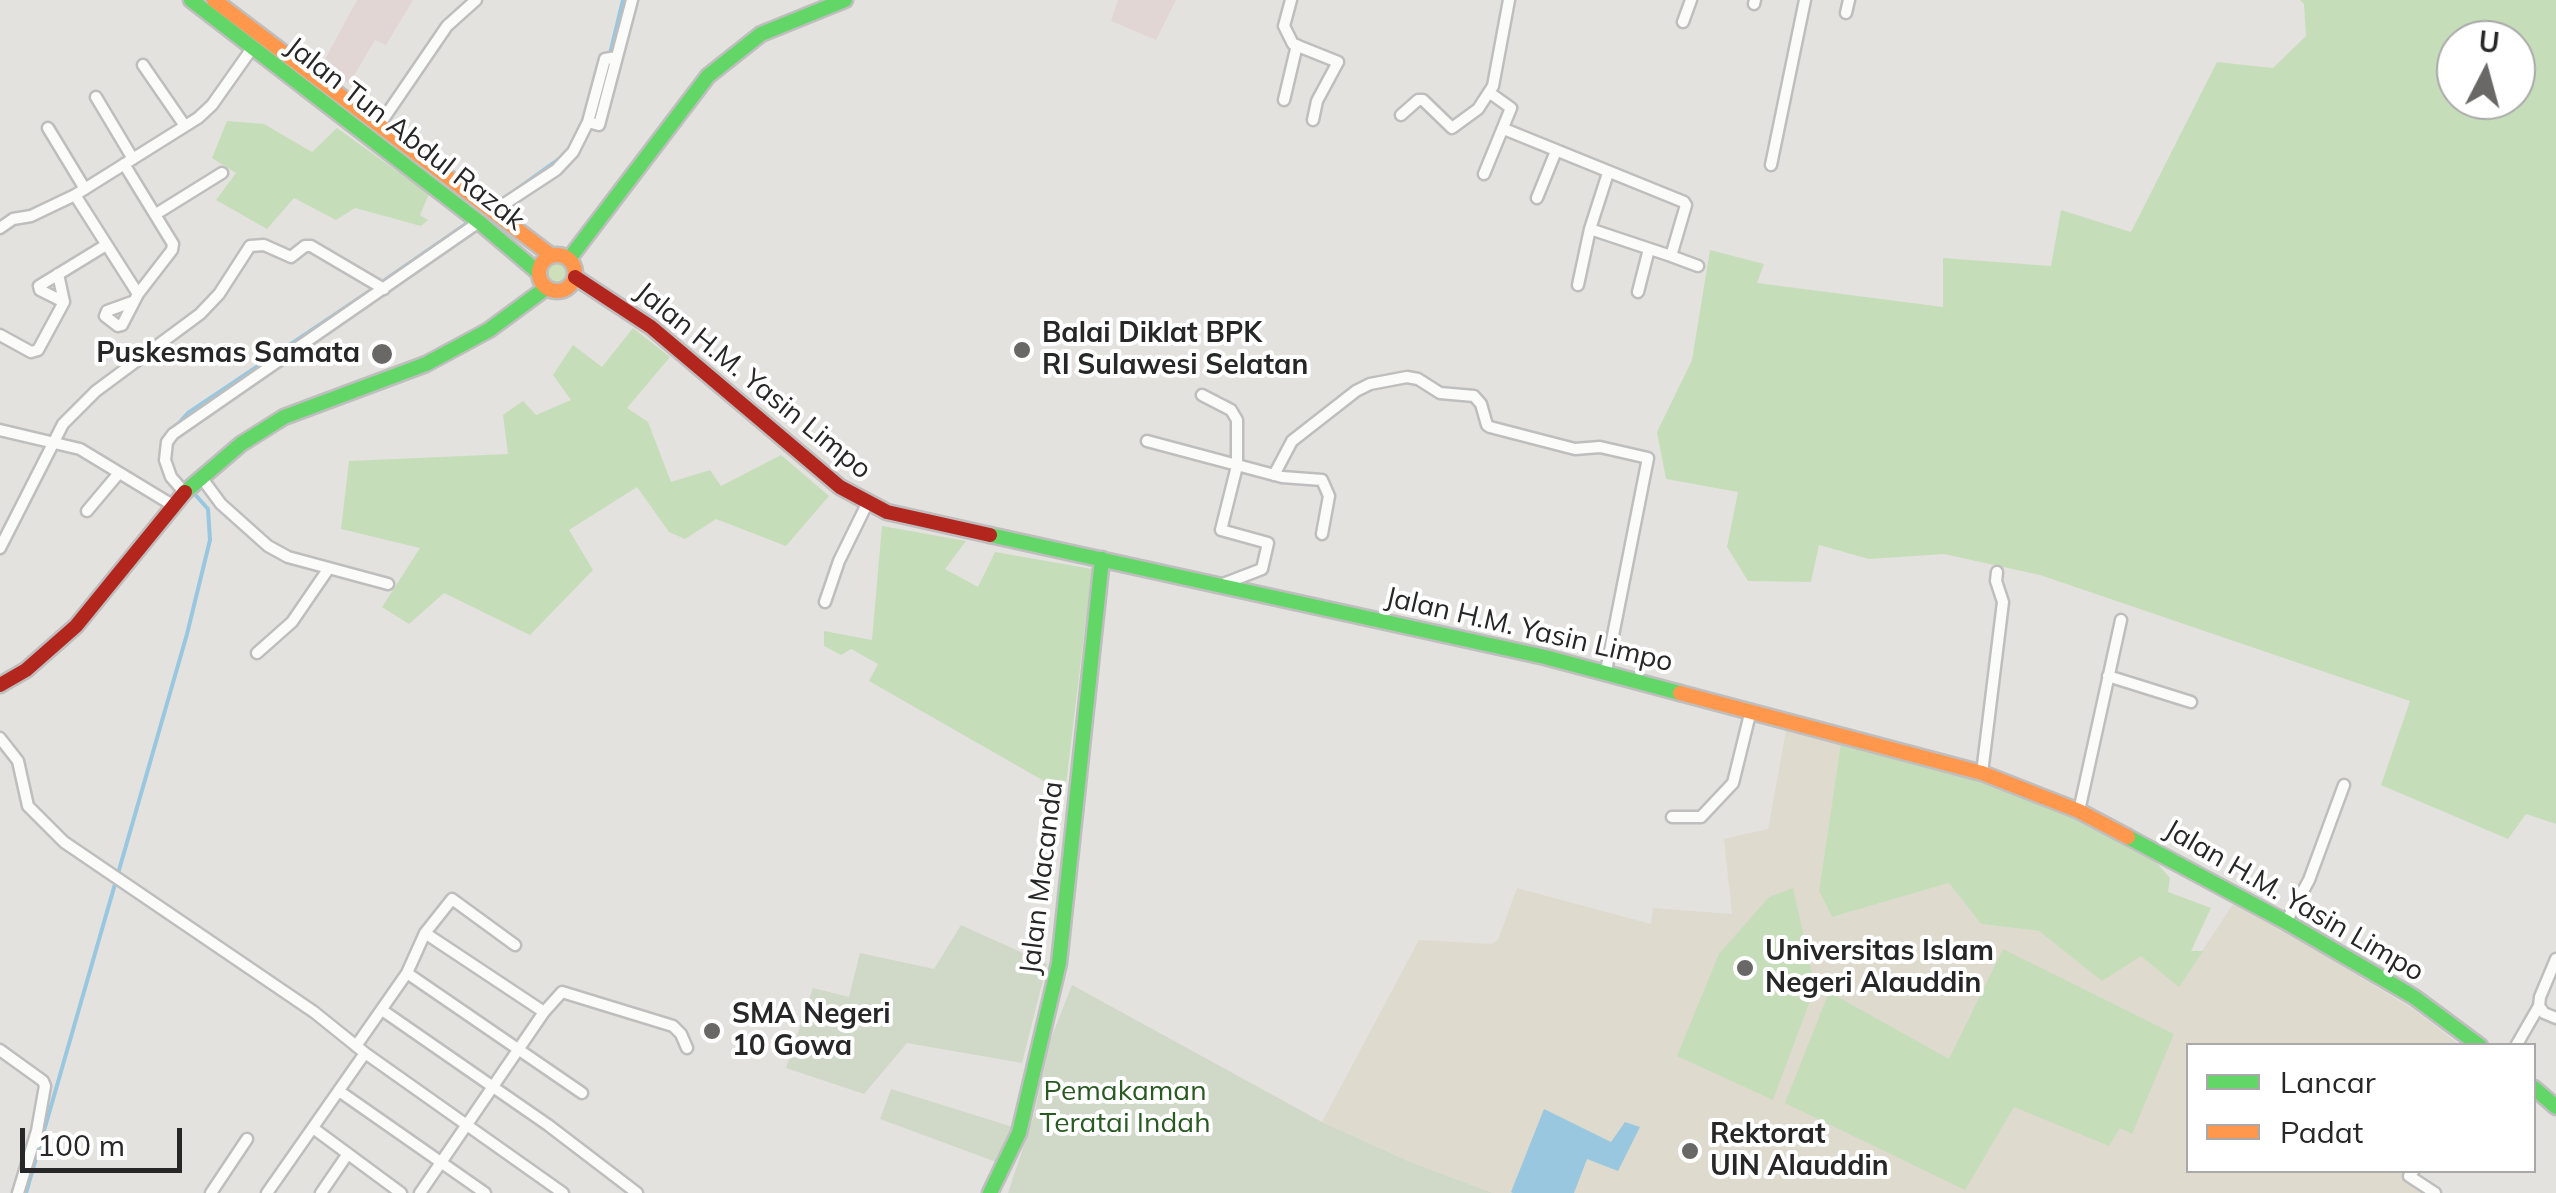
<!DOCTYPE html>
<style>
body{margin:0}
#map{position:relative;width:2556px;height:1193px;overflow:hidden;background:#e4e2de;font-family:Mulish,sans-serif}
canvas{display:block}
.legend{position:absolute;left:2186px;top:1043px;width:350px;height:130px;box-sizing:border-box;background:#fff;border:2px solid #a9a9a9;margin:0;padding:12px 18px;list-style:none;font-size:30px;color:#272727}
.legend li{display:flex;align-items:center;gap:20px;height:50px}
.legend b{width:50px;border:2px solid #a9a9a9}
.north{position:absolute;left:2436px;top:20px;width:100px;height:100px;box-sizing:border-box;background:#fff;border:2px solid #a9a9a9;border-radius:50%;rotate:6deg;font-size:28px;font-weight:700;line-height:40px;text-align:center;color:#272727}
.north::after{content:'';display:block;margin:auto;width:35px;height:45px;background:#696867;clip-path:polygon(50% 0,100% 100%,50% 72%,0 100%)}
.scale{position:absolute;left:20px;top:1128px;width:162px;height:45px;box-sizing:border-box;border:5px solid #272727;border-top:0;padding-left:12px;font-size:30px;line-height:35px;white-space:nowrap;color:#272727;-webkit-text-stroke:8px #fff;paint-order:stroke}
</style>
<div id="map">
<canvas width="2556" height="1193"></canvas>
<ul class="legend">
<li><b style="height:12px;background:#63d668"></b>Lancar</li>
<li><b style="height:12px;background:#ff974d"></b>Padat</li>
</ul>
<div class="north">U</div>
<div class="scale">100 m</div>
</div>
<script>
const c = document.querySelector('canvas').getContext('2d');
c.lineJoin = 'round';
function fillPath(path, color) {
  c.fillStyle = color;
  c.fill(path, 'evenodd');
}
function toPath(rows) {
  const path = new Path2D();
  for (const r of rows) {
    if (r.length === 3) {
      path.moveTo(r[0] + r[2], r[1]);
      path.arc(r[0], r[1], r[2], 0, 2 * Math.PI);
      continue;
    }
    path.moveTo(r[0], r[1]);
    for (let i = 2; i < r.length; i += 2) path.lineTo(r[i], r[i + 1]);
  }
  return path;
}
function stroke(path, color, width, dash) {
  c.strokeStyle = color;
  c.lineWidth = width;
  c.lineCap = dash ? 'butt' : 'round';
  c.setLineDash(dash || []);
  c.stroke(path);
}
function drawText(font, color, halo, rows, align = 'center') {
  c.font = font + ' Mulish,sans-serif';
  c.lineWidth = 8;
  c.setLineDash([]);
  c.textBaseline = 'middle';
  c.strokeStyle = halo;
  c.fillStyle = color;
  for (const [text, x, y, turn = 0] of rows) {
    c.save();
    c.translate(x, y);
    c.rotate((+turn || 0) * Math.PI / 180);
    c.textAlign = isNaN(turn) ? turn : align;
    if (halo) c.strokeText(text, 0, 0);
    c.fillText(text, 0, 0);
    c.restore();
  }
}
const education = toPath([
 [1786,731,1841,742,1819,891,1832,917,1949,883,1981,924,2039,931,2102,980,2141,955,2179,986,2235,901,2414,1010,2460,1045,2188,1046,2188,1170,2418,1171,2414,1176,2441,1193,1493,1193,1408,1161,1322,1122,1419,940,1491,944,1498,940,1517,888,1651,924,1653,908,1732,914,1724,839,1768,829]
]);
const medical = toPath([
 [357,0,413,0,386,45,375,40,349,84,323,63],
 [1118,0,1176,0,1156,40,1111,21]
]);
const green = toPath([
 [2300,0,2556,0,2556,824,2526,814,2508,839,2381,785,2410,701,2040,575,1944,554,1869,559,1819,545,1811,582,1748,581,1727,547,1738,492,1666,479,1657,432,1692,360,1710,250,1764,264,1757,283,1943,307,1943,258,2051,266,2061,210,2131,232,2217,62,2273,68,2306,36,2304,4],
 [2456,40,2516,40,2516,100,2456,100],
 [227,121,264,124,312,152,337,128,429,194,420,215,428,220,421,226,355,208,336,220,294,198,267,229,216,200,236,173,212,158],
 [633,328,670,357,627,408,648,422,671,482,710,470,721,486,781,455,829,496,786,546,716,519,685,539,669,532,637,487,569,530,593,570,530,635,444,593,409,624,382,607,420,548,341,529,349,461,508,454,503,415,523,401,536,415,571,400,553,375,573,345,602,367],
 [882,526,966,541,945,569,978,587,995,552,1092,569,1065,793,869,681,878,664,851,649,841,655,824,646,824,631,872,640],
 [1841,742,1979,781,2063,810,2149,854,2170,878,2168,892,2211,908,2191,951,2203,951,2179,987,2141,956,2102,981,2039,931,1981,924,1949,883,1832,917,1819,891],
 [1793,888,1815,987,1773,1100,1677,1056,1719,954,1769,897],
 [2003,949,2174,1034,2132,1134,2120,1128,2109,1146,2014,1107,1965,1190,1785,1103,1829,992,1949,1059]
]);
const cemetery = toPath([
 [961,925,1047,964,1022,1063,907,1043,864,1094,786,1068,813,988,849,997,860,953,934,969],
 [1072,985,1322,1122,1408,1161,1493,1193,1008,1193,1034,1115,1050,1041],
 [891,1089,1013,1127,999,1163,880,1119]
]);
const pitch = toPath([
 [557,273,18]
]);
const water = toPath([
 [1544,1109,1611,1142,1625,1122,1640,1127,1618,1171,1587,1159,1574,1193,1513,1193,1511,1192]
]);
const stream = toPath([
 [609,58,623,0],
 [509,195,562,157],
 [385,280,472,220],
 [165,438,188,413,370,291],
 [26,1193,187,634,210,540,208,509,191,490]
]);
const street = toPath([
 [1291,0,1284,26,1293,44,1338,62,1317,101,1313,120],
 [1754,4,1755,0],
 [1846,13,1849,0],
 [1683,22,1691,0],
 [143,65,185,126],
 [96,97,133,159],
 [1284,100,1297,45],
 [1401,115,1418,100,1423,100,1452,128,1478,109,1493,86,1509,0],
 [588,122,599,125,632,0],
 [380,124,447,26,476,0],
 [48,128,85,189],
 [1504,129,1684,202,1686,205,1671,256,1698,266],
 [1771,165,1805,0],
 [1484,174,1511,108,1490,93],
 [75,195,138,294,172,250,173,244,124,164],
 [1537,198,1556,151],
 [492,212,556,170,573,152,588,122,605,59,617,57],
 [156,214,222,173],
 [0,228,13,219,31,216,75,195,198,118,212,105,253,47],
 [1590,229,1608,173],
 [58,274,64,302],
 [1578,285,1590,229,1671,256],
 [1638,292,1649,249],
 [132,302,107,311,105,316,118,326,122,325,138,294],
 [0,335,31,352,38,350,64,302,40,290,39,286,106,245],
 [1202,395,1231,410,1237,420,1237,466,1221,530,1268,543,1262,569,1223,584],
 [0,430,80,449,174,506],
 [1147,441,1282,477,1322,480,1329,496,1322,534],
 [1274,475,1292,441,1356,391,1370,384,1407,377,1418,379,1440,393,1474,396,1481,404,1487,425,1490,427,1575,449,1600,447,1648,458,1606,671],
 [201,477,221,504,268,546,288,557,388,584],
 [185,493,171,477,165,460,167,442,173,434,479,222],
 [87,511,119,473],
 [0,548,63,424,96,391,200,314,219,294,250,246,264,245,291,257,305,246,311,246,384,289],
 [825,602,839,561,867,504],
 [257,653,292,622,329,568],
 [2108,676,2191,702],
 [0,738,18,761,28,806,64,842,314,1012,365,1053,267,1193],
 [1982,773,2003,602,1996,581,1997,572],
 [2079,811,2121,620],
 [1672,817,1701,817,1733,783,1751,710],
 [2286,922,2309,880,2344,785],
 [425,933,544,1012],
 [2556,959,2540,997,2539,1006,2544,1013,2556,1018],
 [407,973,582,1093],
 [382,1010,548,1125,637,1193],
 [356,1046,407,973,425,933,452,899,515,945],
 [2516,1046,2539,1006],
 [0,1050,43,1081,45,1086,37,1131,18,1193],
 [365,1053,563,1193],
 [339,1091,485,1193],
 [313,1128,401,1193],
 [2414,1170,2409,1176,2435,1193],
 [211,1193,247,1139],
 [321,1193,347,1155],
 [420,1193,544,1012,562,992,673,1026,681,1034,687,1048]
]);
const fast = toPath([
 [191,0,479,222,539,273],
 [569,259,708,76,761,34,845,0],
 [185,492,241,444,284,417,426,364,489,330,546,288],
 [990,535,1545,657,1680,693],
 [2128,837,2286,922,2414,997,2480,1046],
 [2534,1088,2556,1107],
 [990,1193,1019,1133,1059,963,1102,559]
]);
const slow = toPath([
 [214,0,552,256],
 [557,273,18],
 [1680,693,1982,773,2079,811,2128,837]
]);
const jam = toPath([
 [575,277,651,327,840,487,887,512,990,535],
 [0,685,26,670,76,626,185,492]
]);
const markers = [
 [1022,350,10,"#696867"],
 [382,354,12,"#696867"],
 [1745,968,10,"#696867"],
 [712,1031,10,"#696867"],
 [1690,1151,10,"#696867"]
];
const streetNames = [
 ["Jalan Tun Abdul Razak",405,134,38],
 ["Jalan H.M. Yasin Limpo",753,381,39],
 ["Jalan H.M. Yasin Limpo",1529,630,13],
 ["Jalan Macanda",1042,878,-83],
 ["Jalan H.M. Yasin Limpo",2294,901,30]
];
const poiNames = [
 ["Balai Diklat BPK",1042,334],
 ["RI Sulawesi Selatan",1042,366],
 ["Puskesmas Samata",360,354,"right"],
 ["Universitas Islam",1765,952],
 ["Negeri Alauddin",1765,984],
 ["SMA Negeri",732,1015],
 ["10 Gowa",732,1047],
 ["Rektorat",1710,1135],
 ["UIN Alauddin",1710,1167]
];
const parkNames = [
 ["Pemakaman",1125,1092],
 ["Teratai Indah",1125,1124]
];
fillPath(education, '#dedacd');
fillPath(medical, '#e2d6d4');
fillPath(green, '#c6ddba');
fillPath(cemetery, '#d0d8c7');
fillPath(pitch, '#cee0b9');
fillPath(water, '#99c7df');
stroke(stream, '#99c7df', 4);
stroke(street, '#bfbebf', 15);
stroke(fast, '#bfbebf', 19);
stroke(slow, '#bfbebf', 19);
stroke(jam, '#bfbebf', 19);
stroke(street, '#fbfbfa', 10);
stroke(fast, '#63d668', 14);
stroke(slow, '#ff974d', 14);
stroke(jam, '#b3261e', 14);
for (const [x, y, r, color] of markers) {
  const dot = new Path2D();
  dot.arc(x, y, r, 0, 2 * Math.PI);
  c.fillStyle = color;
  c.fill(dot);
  stroke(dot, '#fff', 4);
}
drawText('28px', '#272727', '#fff', streetNames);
drawText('bold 28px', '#272727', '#fff', poiNames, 'left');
drawText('28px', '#295a21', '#fff', parkNames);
</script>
